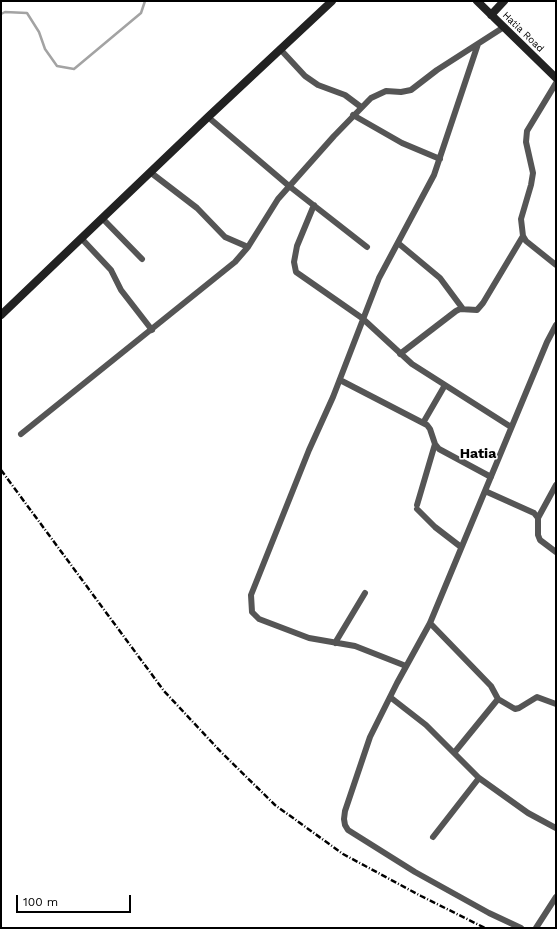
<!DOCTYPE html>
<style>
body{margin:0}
#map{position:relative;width:557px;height:929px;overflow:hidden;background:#fff;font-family:"Work Sans",sans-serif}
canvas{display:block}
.frame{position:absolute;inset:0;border:2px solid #000;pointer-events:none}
.scale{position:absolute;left:16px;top:895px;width:115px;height:18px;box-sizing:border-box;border:2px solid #000;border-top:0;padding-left:5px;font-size:12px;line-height:14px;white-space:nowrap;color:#000;-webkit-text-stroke:3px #fff;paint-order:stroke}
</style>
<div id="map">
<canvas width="557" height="929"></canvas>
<div class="frame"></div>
<div class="scale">100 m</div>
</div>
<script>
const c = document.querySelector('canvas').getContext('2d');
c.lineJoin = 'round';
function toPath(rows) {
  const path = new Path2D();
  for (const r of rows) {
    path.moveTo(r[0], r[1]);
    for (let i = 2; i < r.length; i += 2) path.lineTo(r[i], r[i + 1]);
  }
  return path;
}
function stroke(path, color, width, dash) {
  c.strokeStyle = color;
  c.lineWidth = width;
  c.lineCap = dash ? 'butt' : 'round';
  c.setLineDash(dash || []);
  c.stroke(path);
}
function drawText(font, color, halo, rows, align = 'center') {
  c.font = font + ' "Work Sans",sans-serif';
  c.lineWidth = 3;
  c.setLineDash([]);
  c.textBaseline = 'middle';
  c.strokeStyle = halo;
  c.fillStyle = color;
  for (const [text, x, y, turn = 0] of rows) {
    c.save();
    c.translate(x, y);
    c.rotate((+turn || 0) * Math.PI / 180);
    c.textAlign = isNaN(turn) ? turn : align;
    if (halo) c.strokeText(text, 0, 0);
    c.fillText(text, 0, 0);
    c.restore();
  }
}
const stream = toPath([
 [1,14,5,12,27,13,39,32,45,49,57,66,74,69,141,13,145,1]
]);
const street = toPath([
 [280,49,305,76,318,85,345,95,361,107],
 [556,83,527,131,526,142,533,173,531,185,521,219,523,236,526,241,556,265],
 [353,115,402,143,440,159],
 [208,117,289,186,367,247],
 [150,172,197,208,225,237,248,247],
 [314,205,297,246,294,262,296,272,362,318,412,364,511,427],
 [102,218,142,259],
 [81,238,111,270,121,290,152,330],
 [398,243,440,278,463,309],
 [400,354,456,311,460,309,477,310,483,303,523,236],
 [340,380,427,425,430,429,435,444,439,449,491,477],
 [423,423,445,385],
 [21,434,235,262,248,247,278,199,334,136,371,98,386,91,401,92,411,90,437,70,504,27],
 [485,491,534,513,538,518,538,535,540,540,556,552],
 [417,505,435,444],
 [417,509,435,527,461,547],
 [538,518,556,485],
 [430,623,491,686,498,699,515,709,519,708,537,697,556,704],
 [335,643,365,593],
 [406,666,355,646,309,638,259,619,252,612,251,595,309,450,333,397,379,278,434,175,478,44],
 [390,697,426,725,479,778,528,813,556,828],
 [454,753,498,699],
 [433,837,479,778],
 [521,928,489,913,415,872,348,830,345,825,344,819,345,811,370,737,397,683,430,623,547,342,556,325],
 [536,928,556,897]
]);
const secondary = toPath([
 [477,1,556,78],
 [491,15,504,1],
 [1,315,208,117,332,1]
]);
const rail = toPath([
 [1,470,164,691,221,752,275,805,343,854,421,896,485,928]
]);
const streetNames = [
 ["Hatia Road",523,32,44]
];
const districtNames = [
 ["Hatia",478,454]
];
stroke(stream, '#a3a3a3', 2.5);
stroke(street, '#555', 6);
stroke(secondary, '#222', 8);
stroke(rail, '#000', 2.5, [6, 2, 1, 2]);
drawText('10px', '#000', '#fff', streetNames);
drawText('bold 14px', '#000', '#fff', districtNames);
</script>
